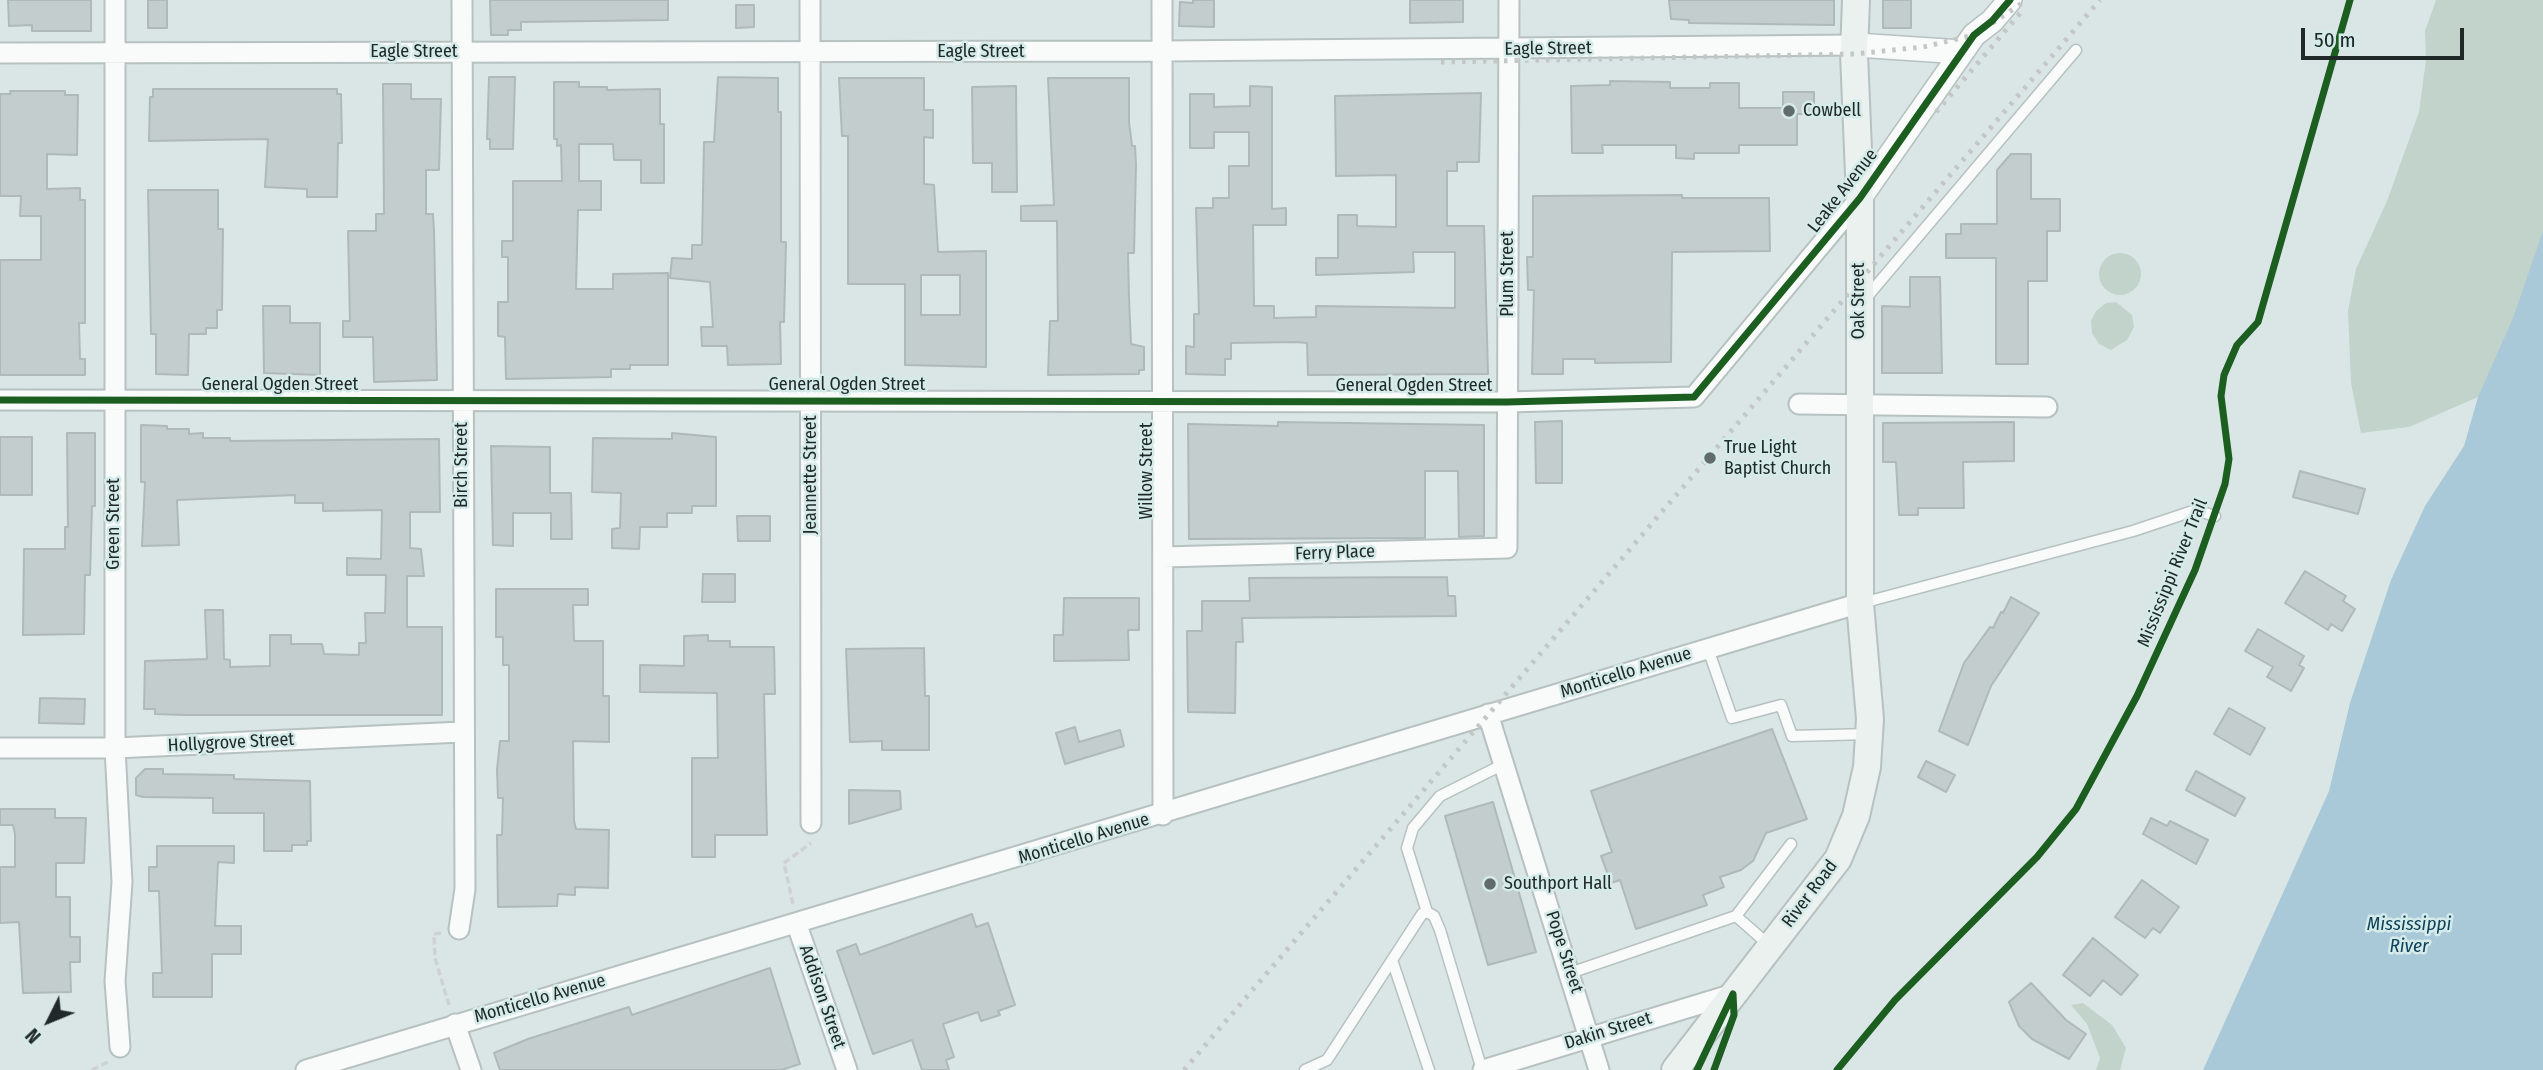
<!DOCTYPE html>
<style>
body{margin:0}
#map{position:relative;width:2543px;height:1070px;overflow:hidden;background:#d9e6e5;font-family:"Fira Sans Condensed",sans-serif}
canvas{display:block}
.north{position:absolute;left:14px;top:986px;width:70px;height:70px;-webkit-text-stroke:5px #d4ebea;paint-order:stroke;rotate:227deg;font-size:19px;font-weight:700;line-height:28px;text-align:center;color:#202928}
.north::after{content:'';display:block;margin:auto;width:24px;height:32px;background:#202928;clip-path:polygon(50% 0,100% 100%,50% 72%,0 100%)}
.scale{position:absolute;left:2301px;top:28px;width:163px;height:32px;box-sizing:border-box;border:4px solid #202928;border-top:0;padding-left:9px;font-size:21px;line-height:24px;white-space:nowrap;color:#202928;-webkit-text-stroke:5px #d4ebea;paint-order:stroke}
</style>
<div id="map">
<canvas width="2543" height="1070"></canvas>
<div class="north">N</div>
<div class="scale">50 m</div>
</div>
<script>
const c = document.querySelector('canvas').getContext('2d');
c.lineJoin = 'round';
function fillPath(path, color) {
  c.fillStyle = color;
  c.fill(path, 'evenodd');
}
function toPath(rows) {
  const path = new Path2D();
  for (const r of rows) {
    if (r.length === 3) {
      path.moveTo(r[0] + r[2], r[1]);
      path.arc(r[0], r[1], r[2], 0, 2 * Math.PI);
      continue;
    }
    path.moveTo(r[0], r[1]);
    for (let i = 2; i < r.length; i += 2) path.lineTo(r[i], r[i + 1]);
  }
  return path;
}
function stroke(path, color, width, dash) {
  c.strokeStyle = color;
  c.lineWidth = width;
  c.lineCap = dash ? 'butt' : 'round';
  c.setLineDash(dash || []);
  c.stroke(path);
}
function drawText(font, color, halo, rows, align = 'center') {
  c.font = font + ' "Fira Sans Condensed",sans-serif';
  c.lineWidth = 5;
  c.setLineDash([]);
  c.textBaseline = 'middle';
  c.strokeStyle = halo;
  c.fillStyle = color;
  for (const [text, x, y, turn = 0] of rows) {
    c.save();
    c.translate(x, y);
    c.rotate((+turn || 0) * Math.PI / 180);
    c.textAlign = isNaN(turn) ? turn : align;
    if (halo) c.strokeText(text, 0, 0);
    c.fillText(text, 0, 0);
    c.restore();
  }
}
const green = toPath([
 [2436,0,2543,0,2543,357,2522,378,2409,427,2361,433,2351,383,2348,311,2356,269,2387,201,2419,112,2426,60,2425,31],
 [2120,274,21],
 [2116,302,2132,315,2134,327,2127,340,2111,350,2099,344,2092,333,2091,321,2096,311,2106,303],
 [2083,1003,2112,1025,2126,1048,2120,1070,2096,1070,2100,1058,2087,1024,2071,1005]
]);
const water = toPath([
 [2543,231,2543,1070,2203,1070,2329,791,2350,703,2391,580,2425,506,2464,446,2478,397,2513,318]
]);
const building = toPath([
 [8,0,91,0,91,31,32,31,32,25,9,26,8,0],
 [148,0,167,0,167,28,148,28,148,0],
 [490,0,668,0,668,20,521,22,521,30,508,30,508,35,491,35,490,0],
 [1193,0,1214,0,1214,27,1179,26,1180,2,1193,3,1193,0],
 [1410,0,1463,0,1463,22,1410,23,1410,0],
 [1669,0,1834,0,1834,25,1689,23,1689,20,1671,19,1669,0],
 [1883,0,1911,0,1911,28,1883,28,1883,0],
 [736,5,754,5,754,27,736,28,736,5],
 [489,77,515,77,513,149,490,149,490,139,487,139,489,77],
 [718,77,778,78,778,112,781,112,781,242,786,242,784,322,780,322,781,364,728,365,727,346,702,346,701,327,713,327,710,282,670,278,672,258,692,259,692,245,702,245,704,142,714,142,718,77],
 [839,78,924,78,924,110,933,110,933,138,924,137,924,184,934,185,938,252,986,251,986,367,905,365,905,284,848,284,848,136,842,136,839,78],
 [921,275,960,275,960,315,921,315,921,275],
 [1048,78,1129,78,1129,122,1132,146,1135,146,1136,164,1134,253,1128,253,1129,298,1131,344,1144,347,1144,370,1139,370,1139,374,1048,375,1050,321,1058,321,1057,221,1021,221,1021,206,1054,205,1048,78],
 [1610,81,1670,82,1670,88,1710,88,1710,83,1739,83,1739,108,1783,108,1783,92,1814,92,1814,114,1797,114,1797,145,1739,145,1739,153,1694,153,1694,159,1676,158,1676,145,1602,145,1603,153,1572,153,1571,86,1610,85,1610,81],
 [554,82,579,82,579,87,607,87,607,90,660,89,660,124,664,124,664,183,641,183,641,160,614,160,613,144,579,144,579,181,601,181,601,210,578,210,576,289,613,289,613,274,668,273,668,365,630,365,630,369,611,369,611,377,506,379,505,337,498,336,498,302,508,302,508,257,502,257,502,241,513,241,513,181,562,181,561,145,557,146,557,139,554,139,554,82],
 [383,84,411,84,411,99,441,99,439,170,426,170,426,214,433,214,434,231,437,380,374,382,373,337,343,337,343,321,350,321,348,231,376,231,376,214,384,214,383,84],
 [1016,86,1017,192,992,192,992,163,973,163,972,87,1016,86],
 [1250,86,1272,87,1272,209,1286,208,1286,225,1253,225,1254,306,1274,306,1274,318,1316,317,1316,306,1455,308,1455,252,1413,252,1414,272,1316,275,1316,258,1338,258,1338,215,1357,215,1357,226,1396,227,1396,175,1336,176,1335,96,1481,93,1479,162,1457,162,1457,171,1447,171,1447,226,1484,226,1488,374,1308,375,1307,343,1296,342,1231,343,1231,359,1225,359,1225,375,1186,374,1186,346,1194,347,1194,314,1199,314,1196,208,1213,208,1213,198,1229,198,1229,166,1249,166,1249,132,1214,132,1214,148,1190,148,1190,94,1214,94,1214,107,1250,106,1250,86],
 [153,89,337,89,337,94,341,94,342,143,338,143,337,197,307,197,307,189,265,187,268,139,149,141,150,97,153,97,153,89],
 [10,91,65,91,65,95,78,95,77,155,47,154,47,189,80,188,80,200,85,200,85,323,79,323,80,359,85,359,85,375,0,375,0,260,41,260,41,216,20,216,21,196,0,196,0,94,11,94,10,91],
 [2011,154,2031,154,2031,199,2060,199,2060,231,2047,231,2047,281,2028,281,2028,364,1996,364,1996,258,1946,258,1946,234,1961,234,1961,224,1997,224,1997,170,2011,154],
 [148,190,218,190,218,229,223,229,222,310,217,310,217,328,206,328,206,334,189,334,188,375,156,374,156,334,151,334,148,190],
 [1682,195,1682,198,1769,198,1770,251,1672,252,1671,362,1595,363,1595,359,1563,359,1563,374,1532,374,1534,290,1528,290,1527,257,1533,257,1533,196,1682,195],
 [1910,277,1940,277,1942,373,1882,373,1882,306,1910,307,1910,277],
 [263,306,290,306,290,323,320,323,320,375,264,373,263,306],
 [1562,421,1562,483,1536,483,1535,422,1562,421],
 [1278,422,1484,425,1484,536,1459,537,1458,471,1425,471,1425,538,1189,539,1188,424,1278,426,1278,422],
 [2014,422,2014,461,1963,462,1964,508,1918,508,1918,515,1899,515,1896,462,1883,462,1883,423,2014,422],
 [141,425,167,426,167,429,189,429,189,434,203,433,203,438,230,438,230,441,439,439,440,512,410,512,410,548,421,549,424,576,407,576,407,627,442,627,442,715,185,715,155,714,155,709,144,709,145,661,207,659,205,610,223,610,224,659,230,660,230,667,270,666,270,635,291,635,291,644,322,644,324,654,359,655,359,643,366,643,365,613,385,613,386,575,347,575,347,558,381,559,382,510,323,511,323,503,295,503,295,495,177,500,179,545,142,546,145,482,141,482,141,425],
 [67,433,95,433,95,506,92,506,90,575,85,575,84,634,23,635,24,549,65,549,65,527,68,527,67,433],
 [672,433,716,437,716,506,692,506,692,513,667,513,667,527,640,527,639,549,612,548,612,529,620,528,621,493,592,492,593,438,672,439,672,433],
 [0,437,32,437,32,495,0,495,0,437],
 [491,446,550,447,550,493,571,493,572,539,551,539,551,513,513,513,513,546,493,545,491,446],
 [2300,471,2365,489,2358,514,2293,497,2300,471],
 [737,516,770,516,770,541,738,541,737,516],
 [2305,571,2346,596,2343,601,2355,609,2342,631,2331,624,2328,630,2285,603,2305,571],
 [703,574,735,574,735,602,702,602,703,574],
 [1447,577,1448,596,1455,596,1456,616,1242,618,1243,642,1236,642,1235,713,1188,712,1187,631,1202,631,1202,601,1250,601,1249,578,1447,577],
 [496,589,588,589,588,605,573,605,574,641,603,641,603,696,609,696,609,742,573,741,574,821,576,829,609,830,608,888,575,887,575,895,558,894,557,906,498,907,497,835,502,835,503,798,498,798,497,770,500,741,509,741,509,665,503,665,503,637,496,637,496,589],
 [2011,597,2039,613,1991,686,1968,745,1939,731,1964,663,1990,627,1993,628,2001,612,2003,613,2011,597],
 [1064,598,1139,598,1139,630,1128,630,1129,660,1054,661,1054,635,1063,635,1064,598],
 [2258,629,2304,656,2299,665,2304,668,2291,691,2267,677,2273,667,2245,651,2258,629],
 [708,635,708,641,730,641,730,647,774,647,775,694,764,694,767,835,715,835,715,857,692,857,692,758,718,758,717,693,640,692,640,665,684,666,684,636,708,635],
 [924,648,925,696,929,696,929,750,882,750,882,741,850,742,846,649,924,648],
 [40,698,85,699,84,724,39,723,40,698],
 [2229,708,2265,728,2250,755,2214,734,2229,708],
 [1075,727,1079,742,1120,730,1124,746,1065,764,1056,733,1075,727],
 [1772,729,1807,819,1766,833,1753,861,1741,870,1720,877,1724,887,1703,895,1707,905,1636,929,1620,880,1611,883,1601,856,1612,852,1591,791,1772,729],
 [1926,761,1955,775,1946,792,1918,777,1926,761],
 [145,769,163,769,163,774,234,775,234,779,310,781,311,841,307,841,307,845,292,845,292,851,264,851,264,813,213,813,213,798,143,797,136,795,136,778,145,769],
 [2196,771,2245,798,2235,816,2186,790,2196,771],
 [849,790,900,791,901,809,849,824,849,790],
 [1493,802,1536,952,1488,965,1445,816,1493,802],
 [0,809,55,809,55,818,86,818,84,863,56,863,56,897,70,897,70,937,80,937,80,962,70,962,71,992,23,993,19,922,0,923,0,867,15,867,15,834,13,825,0,825,0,809],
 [2151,818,2167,826,2170,821,2208,840,2196,864,2143,834,2151,818],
 [157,846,234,846,234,863,218,862,215,926,241,926,241,954,212,954,212,997,153,997,153,973,162,973,159,891,149,891,149,867,157,867,157,846],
 [2142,880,2179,907,2160,933,2153,928,2145,938,2115,917,2142,880],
 [972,914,976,927,988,923,1015,1005,998,1011,1000,1015,981,1021,978,1012,943,1024,954,1057,946,1060,949,1070,922,1070,912,1040,873,1054,837,951,856,944,860,955,972,914],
 [2093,938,2138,975,2121,995,2103,980,2090,996,2063,975,2093,938],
 [770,968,800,1064,781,1070,500,1070,494,1053,528,1039,629,1007,632,1015,770,968],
 [2031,983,2066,1020,2086,1034,2069,1059,2032,1039,2019,1026,2009,1002,2031,983]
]);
const path = toPath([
 [793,904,784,863,811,843],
 [441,933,434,934,435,958,449,1005],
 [92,1070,108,1062]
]);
const service = toPath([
 [1866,298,2076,50],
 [1862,603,2133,531,2196,510,2215,516],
 [1708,649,1732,718,1781,705,1792,736,1869,734],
 [1427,912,1407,848,1413,828,1440,796,1504,764],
 [1736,916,1791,844],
 [1392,960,1429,1070],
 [1570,973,1736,916,1770,946],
 [1305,1070,1327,1060,1422,914,1427,912,1434,916,1440,930,1482,1070]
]);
const minor = toPath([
 [115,0,115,748,122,882,115,981,120,1047],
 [810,0,811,823],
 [1162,0,1163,815],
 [0,53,1163,51,1856,45],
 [0,400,1507,402,1694,397,1860,198],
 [1799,404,2047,407],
 [1163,557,1507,548,1509,0],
 [1488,714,1599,1070],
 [0,748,115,748,462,732],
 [797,925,847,1070],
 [459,929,465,889,462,0],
 [455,1024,471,1070],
 [306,1070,1860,603],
 [1483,1070,1733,994]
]);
const tertiary = toPath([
 [1856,45,1962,52],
 [1860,198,1974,35,1992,21,2010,0]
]);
const secondary = toPath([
 [1675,1070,1838,859,1856,816,1867,767,1870,719,1860,603,1860,198,1854,54,1856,0]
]);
const rail = toPath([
 [1441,62,1854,54,1923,47,1974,35,2027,0],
 [1936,112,2023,10],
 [1184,1070,2100,0]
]);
const cycleway = toPath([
 [0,400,1507,402,1694,397,1860,198,1974,35,1992,21,2010,0],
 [1697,1070,1733,994,1734,1015,1714,1070],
 [1837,1070,1895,1000,2037,857,2076,809,2137,696,2195,570,2225,484,2229,459,2221,396,2224,375,2237,345,2258,322,2350,0]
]);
const markers = [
 [1789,111,7,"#616b6a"],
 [1710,458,7,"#616b6a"],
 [1490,884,7,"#616b6a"]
];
const streetNames = [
 ["Eagle Street",1548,49,-1],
 ["Eagle Street",414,52],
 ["Eagle Street",981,52],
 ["Leake Avenue",1843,191,-52],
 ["Plum Street",1508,274,-90],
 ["Oak Street",1859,301,-90],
 ["General Ogden Street",280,385],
 ["General Ogden Street",847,385],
 ["General Ogden Street",1414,386],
 ["Birch Street",462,465,-90],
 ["Willow Street",1147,471,-90],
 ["Jeannette Street",811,475,-90],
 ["Green Street",114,524,-90],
 ["Ferry Place",1335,553,-2],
 ["Mississippi River Trail",2173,573,-68],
 ["Monticello Avenue",1626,673,-17],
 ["Hollygrove Street",231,743,-3],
 ["Monticello Avenue",1084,839,-17],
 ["River Road",1810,894,-53],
 ["Pope Street",1564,952,72],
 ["Addison Street",822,997,71],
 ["Monticello Avenue",540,999,-16],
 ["Dakin Street",1608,1031,-17]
];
const poiNames = [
 ["Cowbell",1803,111],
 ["True Light",1724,448],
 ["Baptist Church",1724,469],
 ["Southport Hall",1504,884]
];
const waterNames = [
 ["Mississippi",2409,925],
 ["River",2409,947]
];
fillPath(green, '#c1d3ca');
fillPath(water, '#aac9d8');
fillPath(building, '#c3cdce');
stroke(building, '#afb9ba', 2);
stroke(service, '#b7c1c0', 13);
stroke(minor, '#b7c1c0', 23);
stroke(tertiary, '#b7c1c0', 26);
stroke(secondary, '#b7c1c0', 30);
stroke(path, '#cfd2d2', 3.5, [7, 3.5]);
stroke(service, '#f9fbfb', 10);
stroke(minor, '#f9fbfb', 19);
stroke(tertiary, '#f9fbfb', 23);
stroke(secondary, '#ebf1ef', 26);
stroke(rail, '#c3c7c6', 5, [3.5, 7]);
stroke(cycleway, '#1b5e20', 7);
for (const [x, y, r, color] of markers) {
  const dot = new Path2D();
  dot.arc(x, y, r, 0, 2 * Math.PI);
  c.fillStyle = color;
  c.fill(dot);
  stroke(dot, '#d4ebea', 2.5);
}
drawText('18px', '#202928', '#d4ebea', streetNames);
drawText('18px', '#202928', '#d4ebea', poiNames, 'left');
drawText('italic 19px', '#0e425a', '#d4ebea', waterNames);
</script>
